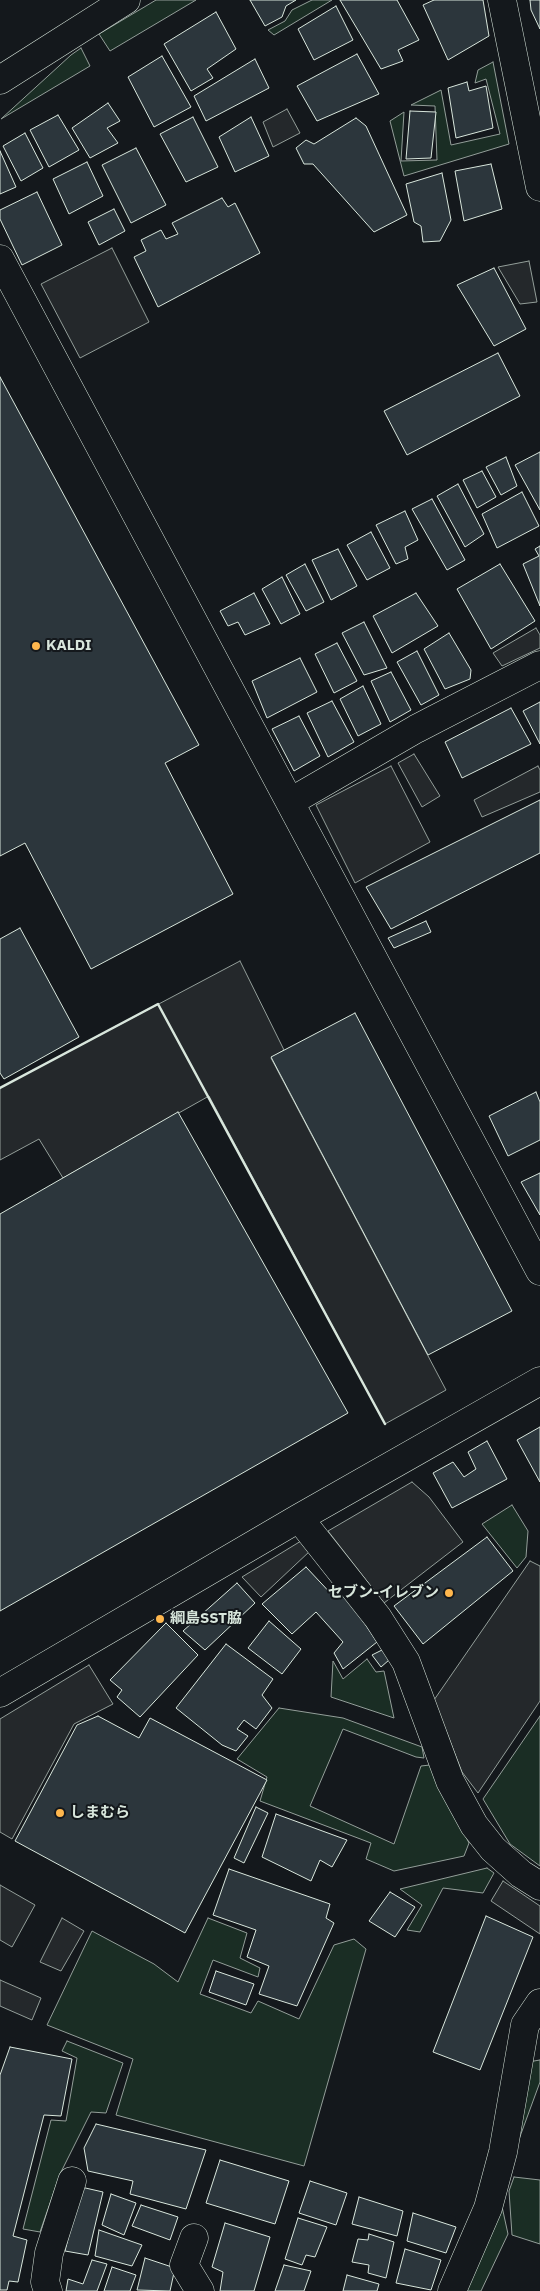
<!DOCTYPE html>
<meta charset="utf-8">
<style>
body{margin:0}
canvas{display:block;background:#14181c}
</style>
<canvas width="540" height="2291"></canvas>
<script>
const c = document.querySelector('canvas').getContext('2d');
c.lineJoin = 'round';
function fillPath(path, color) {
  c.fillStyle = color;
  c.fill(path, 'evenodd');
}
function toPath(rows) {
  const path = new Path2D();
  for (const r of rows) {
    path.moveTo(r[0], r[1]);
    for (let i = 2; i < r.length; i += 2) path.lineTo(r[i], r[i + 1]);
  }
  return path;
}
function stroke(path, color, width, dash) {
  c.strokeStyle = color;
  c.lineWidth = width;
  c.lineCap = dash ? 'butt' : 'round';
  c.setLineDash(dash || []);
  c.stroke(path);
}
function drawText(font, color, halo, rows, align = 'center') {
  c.font = font + ' "IBM Plex Sans","Noto Sans JP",sans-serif';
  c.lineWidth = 4;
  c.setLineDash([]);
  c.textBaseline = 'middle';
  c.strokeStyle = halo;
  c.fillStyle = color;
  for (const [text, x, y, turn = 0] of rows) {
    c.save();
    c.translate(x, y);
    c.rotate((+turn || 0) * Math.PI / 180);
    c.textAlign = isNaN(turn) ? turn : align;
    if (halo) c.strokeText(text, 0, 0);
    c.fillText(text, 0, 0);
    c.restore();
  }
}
const green = toPath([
 [156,0,196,0,110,51,99,34,156,0],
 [312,0,332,0,274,35,268,30,285,21,292,10,312,0],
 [81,48,90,66,1,119,71,55,81,48],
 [493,62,509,144,404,176,390,121,404,112,401,161,437,160,435,106,411,105,441,90,451,145,500,134,486,79,475,83,478,70,493,62],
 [512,1505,528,1531,526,1557,517,1568,482,1524,512,1505],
 [367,1659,376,1672,384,1671,394,1718,331,1697,333,1661,343,1679,367,1659],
 [279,1708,343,1718,422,1747,424,1758,416,1757,343,1729,310,1806,394,1844,421,1766,430,1765,469,1843,464,1856,394,1871,366,1859,371,1843,260,1801,267,1777,237,1759,279,1708],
 [540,1716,540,1866,510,1844,483,1799,540,1716],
 [487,1868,494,1873,483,1893,443,1888,420,1932,407,1930,422,1905,400,1889,487,1868],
 [208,1918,247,1933,240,1958,260,1968,258,1977,213,1960,200,1994,251,2013,258,2001,299,2019,334,1945,354,1939,366,1949,304,2166,116,2115,133,2059,47,2025,92,1931,154,1964,178,1982,208,1918],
 [67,2041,123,2063,106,2113,91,2112,60,2174,40,2232,23,2229,51,2120,66,2121,77,2058,62,2051,67,2041],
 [540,2060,540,2082,518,2142,528,2062,540,2060],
 [514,2177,540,2180,540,2244,512,2235,509,2191,514,2177],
 [501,2202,508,2234,481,2291,467,2291,501,2202]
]);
const parking = toPath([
 [287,109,300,133,273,147,263,122,287,109],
 [112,248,149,322,80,358,41,284,112,248],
 [529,261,537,302,520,304,498,267,529,261],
 [536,628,540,635,540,648,502,666,493,653,536,628],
 [414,754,440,796,422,807,398,763,414,754],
 [391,766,430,842,355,883,316,805,391,766],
 [538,766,540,770,540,792,482,817,474,800,538,766],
 [240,961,284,1050,271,1058,446,1390,385,1424,209,1096,63,1178,39,1139,0,1160,0,1088,240,961],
 [412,1482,429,1497,463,1542,384,1603,328,1531,412,1482],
 [301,1541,310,1551,261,1597,242,1577,301,1541],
 [530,1561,540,1566,540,1701,478,1793,462,1772,434,1700,530,1561],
 [89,1665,113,1704,74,1724,12,1839,0,1832,0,1719,89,1665],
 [503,1881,540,1906,540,1934,491,1901,503,1881],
 [0,1885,35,1905,12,1947,0,1940,0,1885],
 [62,1918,84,1931,61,1971,40,1962,62,1918],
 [0,1980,41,1998,32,2020,0,2006,0,1980]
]);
const building = toPath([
 [250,0,296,0,286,6,282,17,265,26,250,0],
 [340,0,397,0,419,40,398,50,403,61,381,69,340,0],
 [434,0,483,0,489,36,448,60,423,5,434,0],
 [530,0,540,0,540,29,531,10,530,0],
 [336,6,353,40,314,60,298,29,336,6],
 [216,12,236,49,207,69,213,78,191,91,164,44,216,12],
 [357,54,379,94,317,121,297,86,357,54],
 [162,56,191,107,154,127,128,77,162,56],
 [255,59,269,88,206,121,194,96,255,59],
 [467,82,469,91,486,86,493,128,456,138,448,88,467,82],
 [108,103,120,121,107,128,118,143,90,158,72,128,108,103],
 [410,111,436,112,431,158,406,159,410,111],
 [58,115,79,150,49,167,30,130,58,115],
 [193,117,218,167,186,182,160,134,193,117],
 [251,117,269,156,235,172,219,137,251,117],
 [356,118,366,126,407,215,374,232,313,164,304,164,296,148,306,140,314,144,356,118],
 [25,133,43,168,21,181,3,146,25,133],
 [136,148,166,205,131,223,102,165,136,148],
 [0,151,16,187,0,194,0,151],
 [87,162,103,196,69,214,53,179,87,162],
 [491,164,502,209,464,221,455,171,491,164],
 [442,173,451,220,440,241,423,242,421,226,414,222,406,184,442,173],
 [37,192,62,245,22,265,0,219,0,210,37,192],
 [222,198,228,207,235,203,260,253,158,307,134,257,146,251,141,240,161,230,166,239,178,234,172,223,222,198],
 [114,209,125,231,99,245,88,222,114,209],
 [494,268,526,329,494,346,457,285,494,268],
 [498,353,520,396,407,455,384,411,498,353],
 [0,377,199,745,165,763,233,894,91,969,25,843,0,856,0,377],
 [540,452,540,510,515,465,540,452],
 [506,457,517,486,501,495,486,467,506,457],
 [482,471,496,497,477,508,463,480,482,471],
 [458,484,484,534,465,547,437,496,458,484],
 [522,492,539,526,497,548,482,514,522,492],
 [432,499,465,560,447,570,412,509,432,499],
 [405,511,418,540,405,547,408,559,396,564,376,525,405,511],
 [371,532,390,568,367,580,347,545,371,532],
 [540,546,540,606,523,564,539,556,535,549,540,546],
 [338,549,357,586,331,600,312,560,338,549],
 [305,564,324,602,306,611,286,575,305,564],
 [500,564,535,621,491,649,457,589,500,564],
 [282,577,300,614,281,624,262,589,282,577],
 [254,593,270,624,245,635,238,622,228,626,220,611,254,593],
 [416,593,438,626,392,653,373,616,416,593],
 [364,622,387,668,364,675,342,633,364,622],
 [449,633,471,670,470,679,445,689,424,649,449,633],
 [337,643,357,681,334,693,315,654,337,643],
 [417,651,439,695,421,705,397,662,417,651],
 [300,658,317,692,267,718,252,681,300,658],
 [391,672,411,710,390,722,371,681,391,672],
 [363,686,381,724,358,736,340,699,363,686],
 [332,701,354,742,328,757,307,713,332,701],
 [540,702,540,744,523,711,540,702],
 [511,708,531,744,462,778,445,742,511,708],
 [299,716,320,756,294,771,272,729,299,716],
 [540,800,540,853,391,929,366,887,540,800],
 [426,921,431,932,394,948,388,938,426,921],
 [20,928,79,1037,4,1079,0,1073,0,939,20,928],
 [355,1013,512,1311,428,1355,271,1057,355,1013],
 [536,1092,540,1102,540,1140,508,1156,489,1116,536,1092],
 [178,1112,348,1413,0,1611,0,1214,178,1112],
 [540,1173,540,1215,521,1182,540,1173],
 [540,1427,540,1482,517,1440,540,1427],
 [487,1441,507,1479,452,1508,433,1473,453,1462,464,1477,476,1469,468,1452,487,1441],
 [487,1537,513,1571,423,1644,394,1606,487,1537],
 [306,1567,335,1598,343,1591,377,1642,343,1669,334,1653,343,1642,316,1612,292,1634,262,1604,306,1567],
 [237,1583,255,1603,205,1650,183,1631,237,1583],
 [269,1621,301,1649,282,1674,248,1648,269,1621],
 [166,1623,198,1655,140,1717,117,1697,122,1690,110,1680,166,1623],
 [226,1644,273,1679,262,1695,272,1708,256,1729,244,1720,237,1729,248,1736,236,1751,222,1745,176,1708,226,1644],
 [384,1649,389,1660,381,1667,372,1655,384,1649],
 [98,1716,139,1738,150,1718,267,1780,185,1933,15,1841,77,1725,98,1716],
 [256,1807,268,1813,244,1863,234,1858,256,1807],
 [276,1814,347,1840,332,1867,320,1860,311,1881,262,1857,276,1814],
 [229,1869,330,1904,326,1918,334,1923,297,2006,259,1994,269,1966,247,1957,256,1930,213,1915,229,1869],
 [390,1892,415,1907,395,1937,369,1921,390,1892],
 [486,1916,533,1937,480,2070,433,2052,486,1916],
 [216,1971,254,1984,246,2005,209,1992,216,1971],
 [10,2047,72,2059,61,2116,44,2115,13,2236,27,2240,18,2282,9,2281,7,2290,0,2290,0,2075,10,2047],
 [96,2124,206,2150,186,2209,130,2194,133,2181,88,2171,84,2148,96,2124],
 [220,2160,289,2181,275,2224,206,2203,220,2160],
 [310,2181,347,2193,336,2225,299,2213,310,2181],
 [81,2187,103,2192,88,2255,65,2251,81,2187],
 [111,2194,136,2203,124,2235,102,2225,111,2194],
 [359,2197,403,2211,397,2236,352,2224,359,2197],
 [141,2205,178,2217,170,2240,132,2226,141,2205],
 [413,2213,456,2227,446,2253,407,2241,413,2213],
 [298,2218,327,2227,315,2257,306,2255,302,2265,285,2259,298,2218],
 [225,2223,270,2237,254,2291,220,2291,223,2272,212,2267,225,2223],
 [99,2230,142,2245,132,2266,95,2256,99,2230],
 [369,2234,394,2242,386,2278,368,2273,369,2265,352,2262,358,2239,368,2240,369,2234],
 [405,2249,441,2260,431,2290,396,2283,405,2249],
 [145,2258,175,2268,170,2291,137,2290,145,2258],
 [92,2260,107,2264,97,2291,66,2291,68,2279,83,2284,92,2260],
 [284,2265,311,2271,304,2291,275,2291,284,2265],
 [112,2267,136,2275,130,2291,104,2291,112,2267],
 [347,2275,379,2284,377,2291,343,2291,347,2275]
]);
const minor = toPath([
 [502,0,540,187],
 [0,80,126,0],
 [0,259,540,1271],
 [290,802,416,729,540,665],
 [299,1518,378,1618,406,1662,450,1781,474,1825,493,1849,521,1874,540,1886],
 [0,1693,299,1518,540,1381],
 [194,2238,184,2265,200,2291],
 [48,2291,45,2282,49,2253,72,2181],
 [452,2291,488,2208,503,2152,525,2025,540,2003]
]);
const wall = toPath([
 [0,1088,158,1004,385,1424]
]);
const markers = [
 [36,646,5,"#ffb74d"],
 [449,1593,5,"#ffb74d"],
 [160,1619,5,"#ffb74d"],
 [60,1813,5,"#ffb74d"]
];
const poiNames = [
 ["KALDI",46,646],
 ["セブン-イレブン",439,1593,"right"],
 ["綱島SST脇",170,1619],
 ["しまむら",70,1813]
];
fillPath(green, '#1a2d24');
stroke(green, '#939e99', 1);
fillPath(parking, '#24282b');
stroke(parking, '#939e99', 1);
fillPath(building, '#2c363c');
stroke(building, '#d8e6dc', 1);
stroke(minor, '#d8e6dc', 29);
stroke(minor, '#14181c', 28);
stroke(wall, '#d8e6dc', 2.5);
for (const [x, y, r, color] of markers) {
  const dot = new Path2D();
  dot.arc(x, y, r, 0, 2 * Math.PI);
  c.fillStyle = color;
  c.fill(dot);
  stroke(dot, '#14181c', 2);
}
drawText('bold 15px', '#d8e6dc', '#14181c', poiNames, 'left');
</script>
